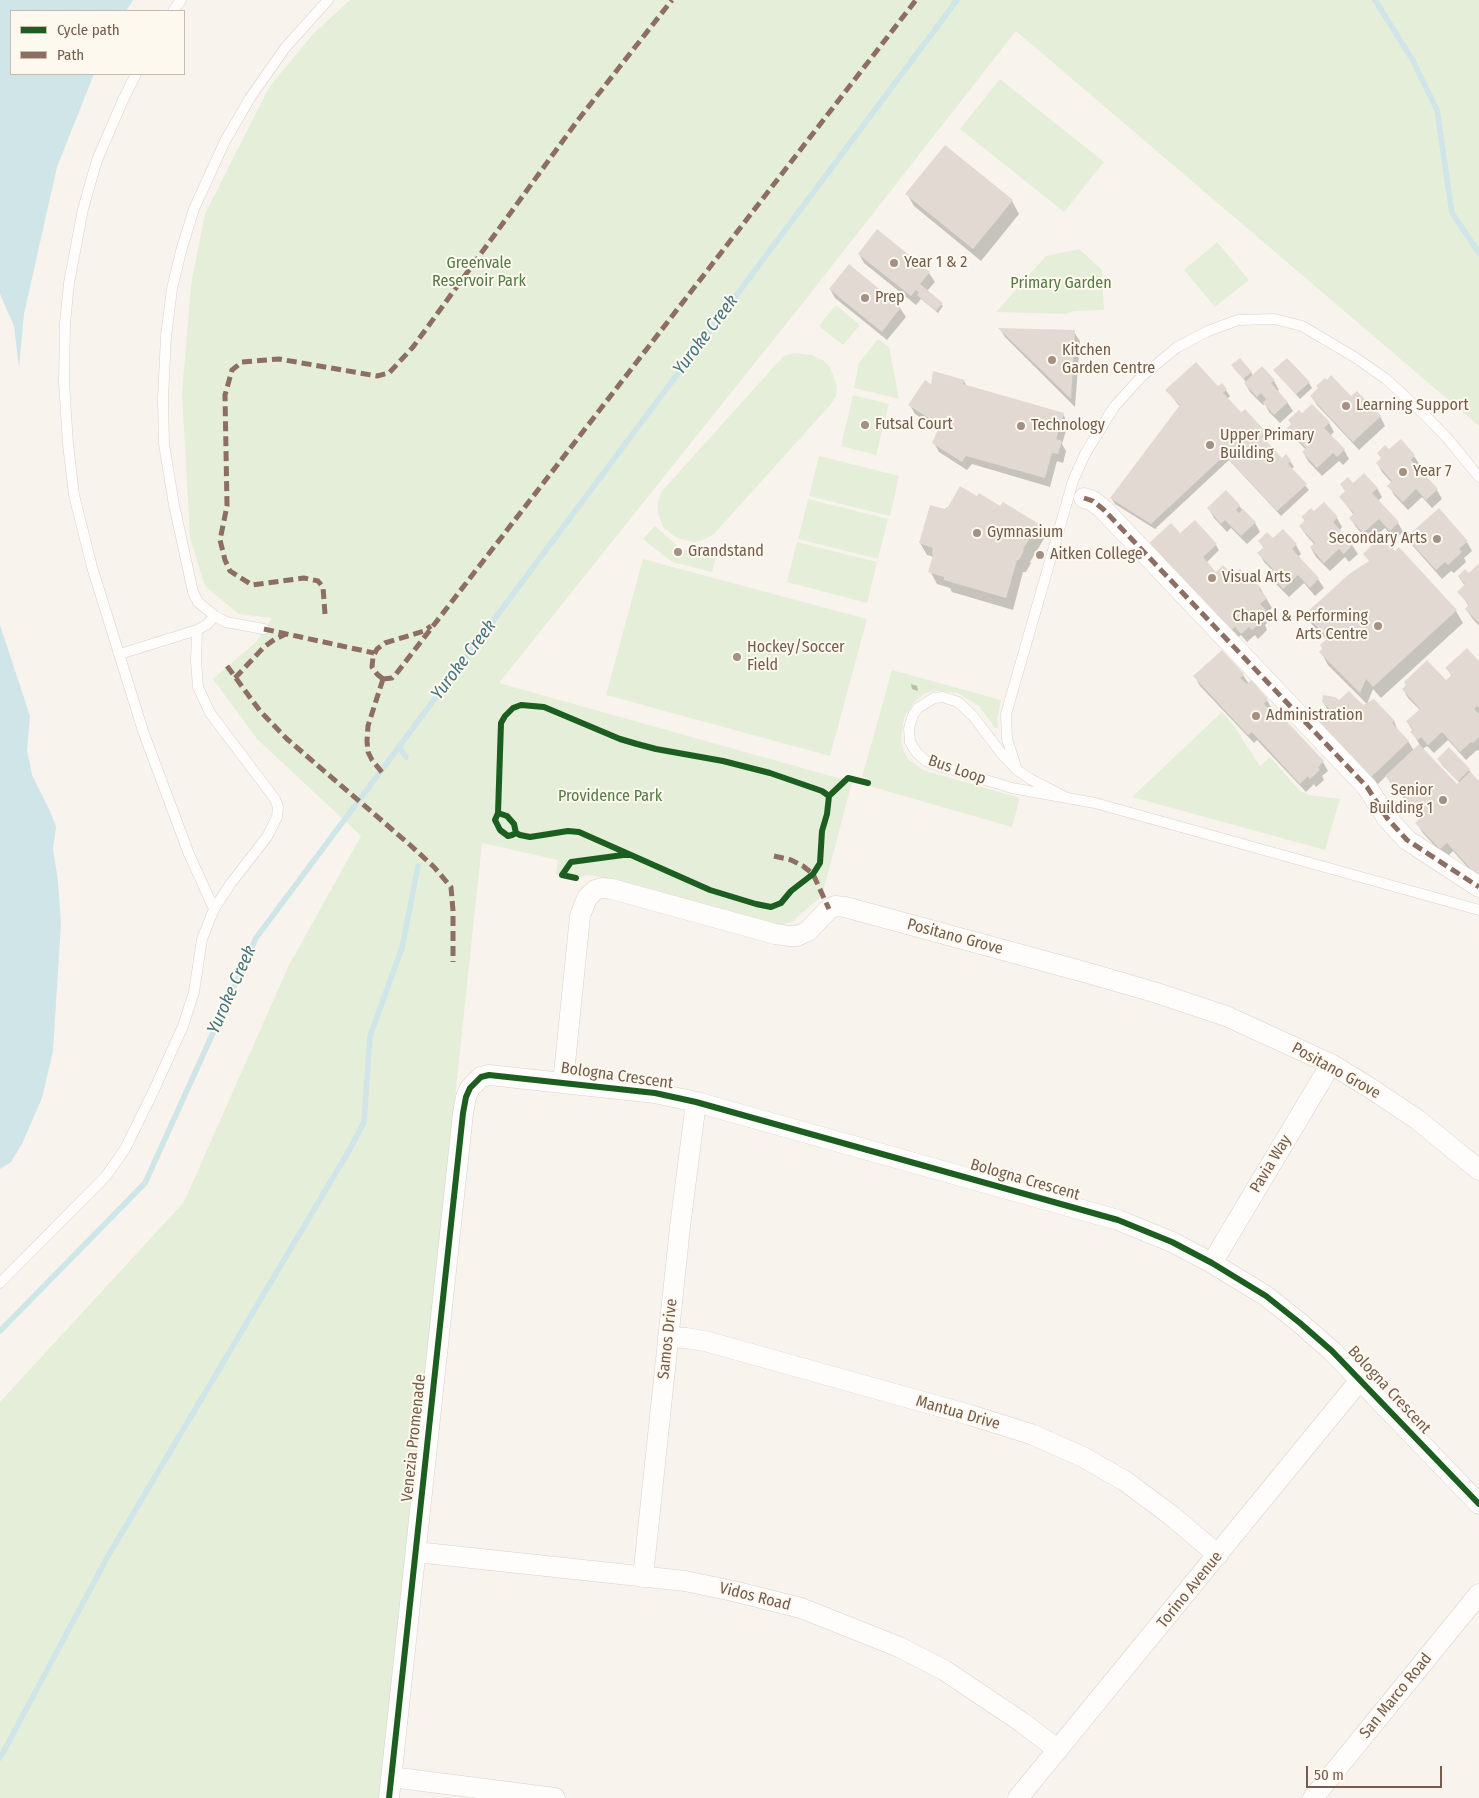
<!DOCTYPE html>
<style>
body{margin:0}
#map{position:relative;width:1479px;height:1798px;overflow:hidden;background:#f8f4ed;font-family:"Fira Sans Condensed",sans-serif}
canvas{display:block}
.legend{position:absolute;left:10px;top:10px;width:175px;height:65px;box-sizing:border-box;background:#fef9ef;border:1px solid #c7baae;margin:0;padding:6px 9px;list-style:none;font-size:15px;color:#755c4d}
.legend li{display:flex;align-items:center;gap:10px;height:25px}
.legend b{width:25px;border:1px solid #c7baae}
.scale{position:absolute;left:1306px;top:1766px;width:136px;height:22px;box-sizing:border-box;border:2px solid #755c4d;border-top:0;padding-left:6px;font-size:15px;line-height:18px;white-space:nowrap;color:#755c4d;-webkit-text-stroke:4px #fef9ef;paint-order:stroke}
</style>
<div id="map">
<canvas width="1479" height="1798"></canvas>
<ul class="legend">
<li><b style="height:6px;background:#1b5e20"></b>Cycle path</li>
<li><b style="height:6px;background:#8d6e63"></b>Path</li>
</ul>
<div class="scale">50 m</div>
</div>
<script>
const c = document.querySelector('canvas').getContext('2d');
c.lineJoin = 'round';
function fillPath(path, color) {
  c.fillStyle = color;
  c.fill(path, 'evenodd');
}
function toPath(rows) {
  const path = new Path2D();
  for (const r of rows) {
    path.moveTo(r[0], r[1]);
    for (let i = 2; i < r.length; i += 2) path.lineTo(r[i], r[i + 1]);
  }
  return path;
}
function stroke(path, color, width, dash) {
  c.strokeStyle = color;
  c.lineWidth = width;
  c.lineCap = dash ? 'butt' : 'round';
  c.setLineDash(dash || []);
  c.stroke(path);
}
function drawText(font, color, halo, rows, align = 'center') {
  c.font = font + ' "Fira Sans Condensed",sans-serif';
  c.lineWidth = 4;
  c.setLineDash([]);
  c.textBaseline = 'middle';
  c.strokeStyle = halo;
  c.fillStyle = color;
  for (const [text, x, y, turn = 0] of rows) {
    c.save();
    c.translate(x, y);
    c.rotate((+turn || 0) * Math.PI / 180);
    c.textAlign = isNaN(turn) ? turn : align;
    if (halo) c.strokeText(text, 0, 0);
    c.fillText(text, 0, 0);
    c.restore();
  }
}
const green = toPath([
 [350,0,1479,0,1479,426,1016,31,802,304,499,683,852,782,822,896,796,918,794,921,784,924,777,924,596,876,588,875,576,878,556,874,558,860,482,843,381,1798,0,1798,0,1402,184,1202,289,965,361,836,257,739,213,679,256,642,272,618,239,614,205,586,190,538,182,393,191,285,205,214,269,87,314,33],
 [1000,79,1104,162,1064,212,960,129],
 [1217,242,1249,280,1215,307,1184,270],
 [1079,249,1102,270,1104,310,1074,311,1066,314,996,312,1046,256],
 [836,305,860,325,843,345,819,326],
 [878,339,889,347,899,399,854,388,859,363],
 [794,353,812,355,824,361,830,367,837,386,836,396,831,404,713,535,701,541,694,542,680,539,674,536,663,527,658,513,658,502,662,491,780,360,784,356],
 [853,395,889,404,876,455,841,446],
 [819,456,899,476,890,516,809,496],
 [808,499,888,519,878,559,798,539],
 [655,526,681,549,716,556,712,572,672,562,643,539],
 [797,542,877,562,867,603,787,582],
 [643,559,867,619,830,756,606,695],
 [892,670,1001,700,997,719,998,728,995,728,979,706,958,693,935,691,924,694,915,701,904,718,901,739,903,749,908,759,923,770,1020,798,1012,827,869,786,870,779,862,777],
 [1222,712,1234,726,1260,766,1270,757,1300,791,1309,795,1340,799,1325,850,1132,797]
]);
const water = toPath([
 [0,0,133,0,126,11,11,11,11,74,94,74,57,167,24,314,19,368,14,326,0,294],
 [0,625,30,716,27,750,32,775,50,811,56,827,53,849,58,881,61,924,53,1051,42,1098,22,1144,11,1162,0,1169]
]);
const shadow = toPath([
 [907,194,1012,201,1019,214,981,261,914,206],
 [859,254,929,273,935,282,927,291,943,306,938,313,921,299,916,305,864,263],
 [849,266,900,308,906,317,887,340,835,298,830,289],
 [1000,329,1074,332,1080,341,1075,407,1005,337],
 [1234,368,1251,372,1253,376,1274,381,1279,390,1277,391,1287,402,1293,411,1280,423,1269,412,1265,404,1263,405,1250,392,1245,383,1246,382],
 [1275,371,1309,383,1312,388,1300,399],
 [964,381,967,387,1063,414,1068,424,1062,444,1066,451,1063,463,1057,461,1050,487,972,464,967,470,939,452,934,443,939,430,915,414,910,405,932,386],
 [1222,385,1230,396,1227,399,1241,414,1265,433,1268,439,1265,441,1282,459,1286,456,1290,461,1294,467,1291,469,1309,490,1281,516,1229,460,1155,529,1115,504,1111,498,1180,407,1167,390,1218,388],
 [1311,396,1351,398,1380,416,1385,426,1359,450,1317,405],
 [1312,405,1329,423,1334,432,1330,436,1344,450,1349,459,1343,465,1339,461,1322,476,1308,461,1303,452,1306,450,1294,437,1289,428],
 [1401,441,1414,456,1420,465,1417,468,1437,490,1442,499,1432,508,1422,497,1408,510,1394,495,1389,486,1392,483,1382,472,1377,463],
 [1341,485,1377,488,1382,497,1378,501,1398,523,1403,532,1395,539,1385,528,1369,542,1356,527,1350,518,1354,515,1340,497,1346,492],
 [1226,492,1255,523,1260,532,1247,544,1231,528,1227,532,1214,518,1209,509],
 [977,498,1038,525,1045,537,1030,562,1031,563,1026,572,1023,572,1013,610,952,592,950,588,937,584,930,571,934,557,927,555,920,543,946,511],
 [1323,504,1337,518,1342,527,1339,531,1352,545,1358,554,1349,562,1345,557,1330,571,1316,557,1311,548,1314,544,1306,535,1300,526,1305,521,1303,517,1314,513],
 [1408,537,1467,542,1472,551,1464,558,1466,562,1454,573,1451,571,1442,579,1413,546],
 [1184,539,1216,545,1219,550,1206,563,1216,573,1249,580,1260,588,1272,608,1266,613,1270,620,1265,625,1267,630,1258,639,1255,635,1247,642,1241,635,1233,642],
 [1273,540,1296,545,1301,554,1298,557,1318,579,1324,588,1315,596,1304,583,1289,597,1275,583,1270,574,1273,571,1264,562,1259,553,1264,548,1259,541],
 [1399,549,1456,611,1463,623,1381,698,1373,689,1367,704,1394,721,1398,731,1408,741,1414,751,1420,745,1412,732,1413,731,1407,722,1420,710,1408,698,1403,689,1446,682,1452,677,1447,668,1479,663,1479,751,1477,750,1466,760,1448,740,1434,753,1427,746,1423,749,1457,786,1460,783,1442,765,1439,759,1469,770,1479,783,1479,880,1453,851,1446,858,1422,832,1417,823,1422,818,1392,785,1386,776,1375,787,1323,702,1339,702,1362,706,1367,704,1328,665,1321,652,1323,649,1321,646,1327,640,1313,626,1306,614,1370,562,1365,554,1395,553],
 [1479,567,1479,626,1472,618,1466,609,1469,606,1459,592,1465,586,1459,577,1469,575],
 [1222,652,1243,675,1249,684,1251,682,1267,700,1272,709,1270,712,1323,762,1328,771,1322,776,1324,780,1316,787,1314,784,1306,792,1257,740,1254,743,1200,686,1195,677],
 [911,684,917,686,918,691,912,689]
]);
const stream = toPath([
 [1375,0,1412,59,1437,110,1452,213,1479,253],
 [399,746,406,757],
 [0,1331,145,1183,256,938,957,0],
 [0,1758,108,1556,350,1149,364,1122,370,1036,402,948,418,866]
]);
const building = toPath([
 [945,145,1013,200,973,249,905,194],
 [877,229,930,272,920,284,943,303,936,311,917,295,919,292,916,290,911,296,858,254],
 [849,264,901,307,882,332,829,289],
 [998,328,1075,330,1071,399],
 [1240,358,1252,372,1243,379,1231,365],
 [1287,358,1310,382,1296,394,1273,370],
 [1196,362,1218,386,1222,383,1227,389,1223,393,1241,412,1245,409,1266,432,1262,436,1282,458,1286,454,1291,460,1288,464,1307,484,1277,511,1225,455,1151,524,1110,498,1180,405,1165,390],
 [1262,366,1275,380,1271,383,1288,402,1274,415,1263,403,1266,399,1261,393,1257,397,1244,383],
 [933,371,965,380,963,384,1064,413,1056,439,1062,441,1058,454,1052,453,1045,478,966,456,962,462,932,443,940,425,908,405,925,380,931,384],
 [1331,375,1351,396,1357,391,1381,416,1353,442,1310,396,1318,388,1316,386,1325,378,1327,380],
 [1312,404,1330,422,1324,428,1345,449,1337,457,1333,453,1317,468,1302,452,1306,448,1287,428,1291,424,1288,420,1299,410,1302,413],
 [1401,439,1415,455,1411,460,1438,489,1426,500,1416,489,1403,502,1387,486,1392,481,1376,463,1381,458,1377,453,1385,445,1389,449],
 [1364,473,1378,488,1372,493,1399,522,1390,531,1379,519,1363,533,1349,518,1354,513,1339,497,1345,491,1340,484,1348,477,1353,483],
 [960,486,977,496,979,493,1000,506,1003,502,1039,524,1023,549,1024,550,1019,560,1017,560,1006,598,944,580,944,577,928,572,933,555,932,554,933,548,919,543,930,505,945,509,946,507,948,507],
 [1226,490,1240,505,1236,510,1239,513,1243,509,1256,522,1241,536,1225,520,1221,524,1207,508],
 [1324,502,1338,517,1333,522,1353,544,1344,554,1339,549,1324,563,1310,547,1315,543,1299,526,1305,520,1301,517,1311,508,1314,511],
 [1439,508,1468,541,1459,549,1462,552,1448,565,1445,562,1436,570,1406,537],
 [1195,520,1217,544,1203,557,1216,572,1223,565,1233,575,1240,569,1249,579,1251,577,1261,588,1259,589,1267,598,1260,604,1266,610,1259,616,1263,620,1252,630,1249,627,1241,634,1235,627,1228,633,1146,546,1171,523,1180,533],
 [1283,529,1297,544,1292,549,1319,578,1310,588,1298,575,1283,589,1269,573,1273,569,1257,553,1264,547,1258,541,1267,532,1273,538],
 [1381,536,1395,551,1399,547,1457,610,1373,687,1366,679,1360,693,1319,652,1323,648,1320,645,1328,638,1305,614,1349,574,1369,561,1363,554],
 [1479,563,1479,623,1465,609,1469,604,1457,592,1465,584,1458,576,1465,569,1469,573],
 [1467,648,1479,661,1479,708,1477,706,1474,709,1479,714,1479,737,1473,743,1471,742,1460,752,1442,732,1428,745,1421,737,1418,740,1410,732,1413,729,1406,721,1420,709,1402,689,1406,685,1404,682,1427,660,1446,680,1452,675,1445,668],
 [1222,650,1244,674,1240,678,1247,684,1251,680,1268,699,1264,704,1272,713,1276,710,1324,761,1318,767,1320,770,1310,779,1308,776,1300,784,1252,732,1248,735,1193,676],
 [1349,691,1363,705,1374,699,1395,721,1392,723,1409,741,1369,779,1316,722,1330,709,1322,702,1323,695,1335,697,1339,700],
 [1419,744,1457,784,1470,772,1479,781,1479,878,1447,843,1440,849,1415,823,1422,816,1385,776],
 [1449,747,1470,769,1458,781,1437,759]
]);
const lane = toPath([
 [173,11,181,0],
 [136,74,123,100,97,160,83,209,69,283,65,323,64,382,68,444,74,495,92,567,143,731,189,854,214,909],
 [264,629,226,622,215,616,198,602,193,592,174,505,164,444,163,399,166,336,172,289,181,251,194,209,225,141,250,98,285,48,328,0],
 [120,654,197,630,206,625,215,616],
 [1017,770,1007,739,1006,714,1073,481,1085,454,1114,407,1141,377,1176,348,1208,331,1238,320,1274,319,1302,326,1356,358,1386,379,1424,414,1448,439,1479,477],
 [1065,797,1032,780,1017,770,1001,753,973,716,958,702,943,697,934,698,918,708,913,715,909,728,910,742,917,753,926,761,933,764,1012,788,1095,803,1479,910],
 [0,1283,106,1176,125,1149,154,1090,183,1026,194,992,202,939,214,909,231,883,267,837,277,817,278,807,275,799,210,713,198,687,196,661,197,630]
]);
const street = toPath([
 [1084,498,1093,501,1103,509,1349,768,1367,787,1387,818,1407,840,1479,887],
 [563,1083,580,916,587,898,595,890,602,888,612,889,775,934,790,936,797,936,808,931,829,909,835,906,845,907,1088,973,1157,993,1226,1016,1331,1064,1370,1088,1418,1120,1479,1170],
 [1212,1263,1331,1064],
 [668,1337,686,1338,705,1341,970,1415,1031,1434,1083,1457,1125,1481,1172,1516,1218,1555],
 [416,1552,685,1581,733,1591,801,1608,899,1647,944,1670,1023,1723,1058,1750],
 [643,1577,680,1227,696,1102],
 [391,1777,555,1798],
 [389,1798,463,1113,466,1097,470,1088,481,1077,489,1075,655,1093,696,1102,1118,1220,1172,1242,1212,1263,1266,1296,1300,1323,1332,1351,1479,1504],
 [1018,1798,1360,1380],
 [1313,1798,1479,1594]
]);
const quiet = toPath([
 [1084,498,1093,501,1103,509,1349,768,1367,787,1387,818,1407,840,1479,887],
 [325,614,323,587,318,581,304,578,252,585,230,571,225,560,220,540,227,506,225,395,232,370,242,362,279,359,377,376,389,373,413,347,578,120,672,0],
 [264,629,374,653],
 [227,666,260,711,287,739,409,844,434,867,451,887,453,911,453,962],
 [235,678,264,647,275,639,286,634],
 [383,679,392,678,396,674,916,0],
 [383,679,368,726,367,741,368,752,372,760,385,776],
 [383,679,377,674,372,667,373,657,377,649,385,643,424,631,431,626],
 [774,856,791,860,803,866,813,874,829,909]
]);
const cycleway = toPath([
 [498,813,501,723,505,716,513,708,521,705,544,707,620,739,637,744,656,749,723,761,770,773,822,791,829,796],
 [498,813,507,816,514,824,516,833,512,835,508,836,500,830,495,820,498,813],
 [516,833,520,835,530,837,568,831,579,832,710,890,756,904,771,907,781,903,791,891,813,874,820,863,822,831,827,814,829,796,848,778,868,783],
 [576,878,562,875,571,862,623,855,629,855],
 [389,1798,463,1113,466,1097,470,1088,481,1077,489,1075,655,1093,696,1102,1118,1220,1172,1242,1212,1263,1266,1296,1300,1323,1332,1351,1479,1504]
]);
const markers = [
 [894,263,5,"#a39185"],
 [865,298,5,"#a39185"],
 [1052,360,5,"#a39185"],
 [1346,406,5,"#a39185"],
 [865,425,5,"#a39185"],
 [1021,426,5,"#a39185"],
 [1210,445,5,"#a39185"],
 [1403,472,5,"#a39185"],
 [977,533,5,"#a39185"],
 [1437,539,5,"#a39185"],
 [678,552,5,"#a39185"],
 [1040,555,5,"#a39185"],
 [1212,578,5,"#a39185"],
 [1378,626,5,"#a39185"],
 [737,657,5,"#a39185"],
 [1256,716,5,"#a39185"],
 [1443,800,5,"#a39185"]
];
const poiNames = [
 ["Year 1 & 2",904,263],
 ["Prep",875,298],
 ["Kitchen",1062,351],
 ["Garden Centre",1062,369],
 ["Learning Support",1356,406],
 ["Futsal Court",875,425],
 ["Technology",1031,426],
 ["Upper Primary",1220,436],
 ["Building",1220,454],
 ["Year 7",1413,472],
 ["Gymnasium",987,533],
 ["Secondary Arts",1427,539,"right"],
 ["Grandstand",688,552],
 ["Aitken College",1050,555],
 ["Visual Arts",1222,578],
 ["Chapel & Performing",1368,617,"right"],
 ["Arts Centre",1368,635,"right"],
 ["Hockey/Soccer",747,648],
 ["Field",747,666],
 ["Administration",1266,716],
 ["Senior",1433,791,"right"],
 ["Building 1",1433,809,"right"]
];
const parkNames = [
 ["Greenvale",479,264],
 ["Reservoir Park",479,282],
 ["Primary Garden",1061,284],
 ["Providence Park",610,797]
];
const streetNames = [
 ["Bus Loop",957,770,19],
 ["Positano Grove",955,937,15],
 ["Positano Grove",1336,1071,29],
 ["Bologna Crescent",617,1076,8],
 ["Pavia Way",1271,1164,-59],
 ["Bologna Crescent",1025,1180,16],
 ["Samos Drive",668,1339,-84],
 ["Bologna Crescent",1389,1390,47],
 ["Mantua Drive",958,1413,16],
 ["Venezia Promenade",414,1438,-84],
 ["Torino Avenue",1190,1590,-51],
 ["Vidos Road",755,1597,14],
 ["San Marco Road",1396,1696,-51]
];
const waterNames = [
 ["Yuroke Creek",706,335,-53],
 ["Yuroke Creek",464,660,-53],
 ["Yuroke Creek",232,990,-66]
];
fillPath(green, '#e5eed8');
fillPath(water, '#cfe5e7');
fillPath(shadow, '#0003');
stroke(stream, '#cfe5e7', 5.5);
fillPath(building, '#e2dad2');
stroke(lane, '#d7d1cb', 11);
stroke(street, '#d7d1cb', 21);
stroke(lane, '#fefdfc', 10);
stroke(street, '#fefdfc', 20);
stroke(quiet, '#8d6e63', 5, [10, 5]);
stroke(cycleway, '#1b5e20', 6);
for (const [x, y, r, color] of markers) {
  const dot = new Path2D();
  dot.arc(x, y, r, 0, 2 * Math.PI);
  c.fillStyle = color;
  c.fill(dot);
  stroke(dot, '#fef9ef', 2);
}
drawText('16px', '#755c4d', '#fef9ef', poiNames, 'left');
drawText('16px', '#547a45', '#fef9ef', parkNames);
drawText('16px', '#755c4d', '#fef9ef', streetNames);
drawText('italic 18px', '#447681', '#fef9ef', waterNames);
</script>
